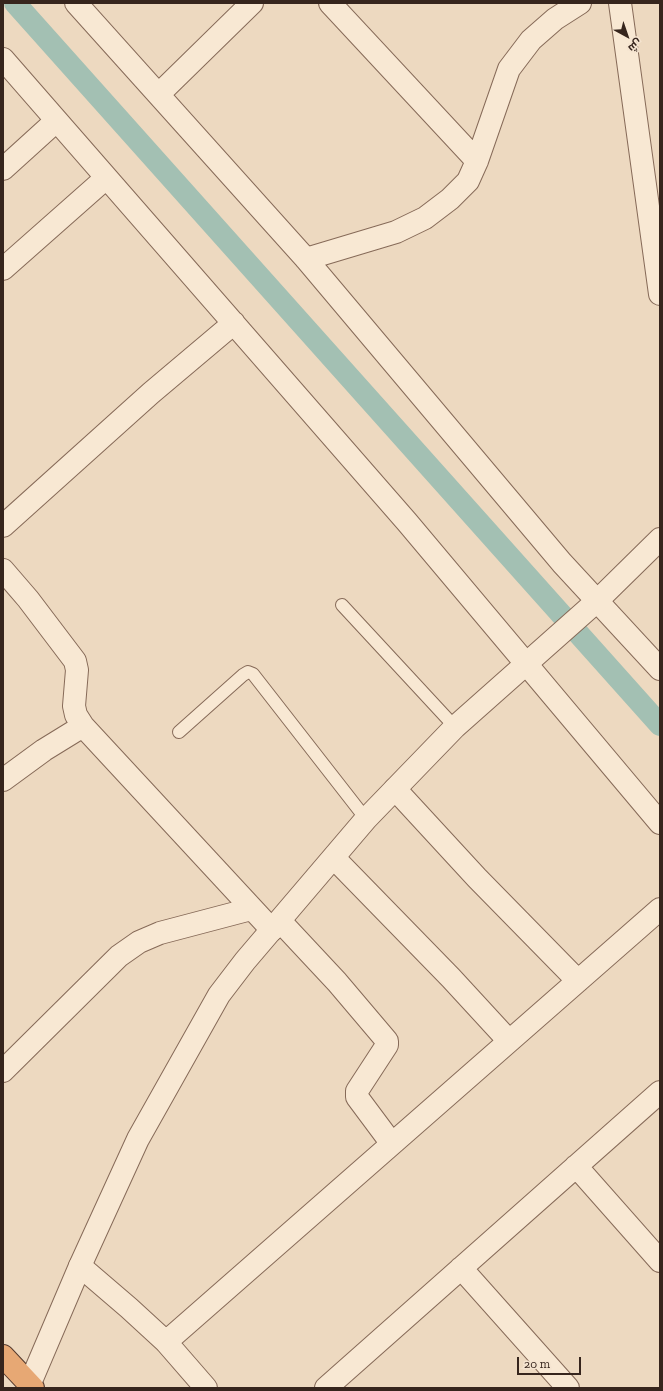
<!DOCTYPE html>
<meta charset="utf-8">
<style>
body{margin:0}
#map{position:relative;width:663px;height:1391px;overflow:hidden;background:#edd9c0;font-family:"Zilla Slab",Cairo,serif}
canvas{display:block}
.frame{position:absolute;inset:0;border:4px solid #36251d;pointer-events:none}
.north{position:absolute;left:607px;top:16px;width:40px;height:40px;-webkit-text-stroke:3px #f5e4d0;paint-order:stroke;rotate:140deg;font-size:11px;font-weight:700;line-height:16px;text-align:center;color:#36251d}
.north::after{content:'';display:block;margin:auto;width:14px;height:18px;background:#36251d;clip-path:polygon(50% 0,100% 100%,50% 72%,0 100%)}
.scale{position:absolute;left:517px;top:1357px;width:64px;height:18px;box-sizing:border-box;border:2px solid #36251d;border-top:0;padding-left:5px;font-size:12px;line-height:14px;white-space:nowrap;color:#36251d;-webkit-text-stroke:3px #f5e4d0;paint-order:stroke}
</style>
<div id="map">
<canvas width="663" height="1391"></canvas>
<div class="frame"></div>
<div class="north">ش</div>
<div class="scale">20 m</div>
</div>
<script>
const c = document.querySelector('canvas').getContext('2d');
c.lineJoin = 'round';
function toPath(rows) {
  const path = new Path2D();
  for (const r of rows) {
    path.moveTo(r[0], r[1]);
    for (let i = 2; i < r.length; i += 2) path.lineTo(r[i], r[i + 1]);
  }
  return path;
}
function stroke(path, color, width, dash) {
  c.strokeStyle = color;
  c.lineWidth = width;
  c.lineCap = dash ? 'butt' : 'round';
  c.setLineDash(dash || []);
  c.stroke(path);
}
const canal = toPath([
 [15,3,660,725]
]);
const service = toPath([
 [342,605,455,727],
 [179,732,243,675,248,672,253,674,366,819]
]);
const minor = toPath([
 [76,3,306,259,562,563,660,669],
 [330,3,477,161],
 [3,59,407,522,660,823],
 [159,94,252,3],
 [3,169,56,121],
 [306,259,396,232,425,218,450,199,468,181,477,161,509,69,531,40,555,19,580,3],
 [3,269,106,178],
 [3,526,151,393,234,323],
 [3,570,28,599,75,661,77,670,74,706,76,715,83,726,272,930],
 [3,780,44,750,83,726],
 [395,789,477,878,578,981],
 [334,858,451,978,509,1041],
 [280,921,337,982,387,1041,387,1045,357,1091,357,1097,392,1144],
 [3,1071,119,956,139,942,160,933,251,909],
 [576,1166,660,1261],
 [80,1266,129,1308,166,1342,206,1388],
 [461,1268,568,1388],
 [166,1342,660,909],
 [326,1388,660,1092]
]);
const tertiary = toPath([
 [620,3,660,294],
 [28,1388,80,1266,138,1139,219,995,245,961,366,819,395,789,455,727,597,601,660,539]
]);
const trunk = toPath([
 [3,1356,33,1388]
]);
stroke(canal, '#a3c0b3', 22);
stroke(service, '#866a58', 14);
stroke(minor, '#866a58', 24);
stroke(tertiary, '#866a58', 24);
stroke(trunk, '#54392d', 24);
stroke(service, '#f8e8d3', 12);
stroke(minor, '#f8e8d3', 22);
stroke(tertiary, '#f8e8d3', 22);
stroke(trunk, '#e7a874', 22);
</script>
